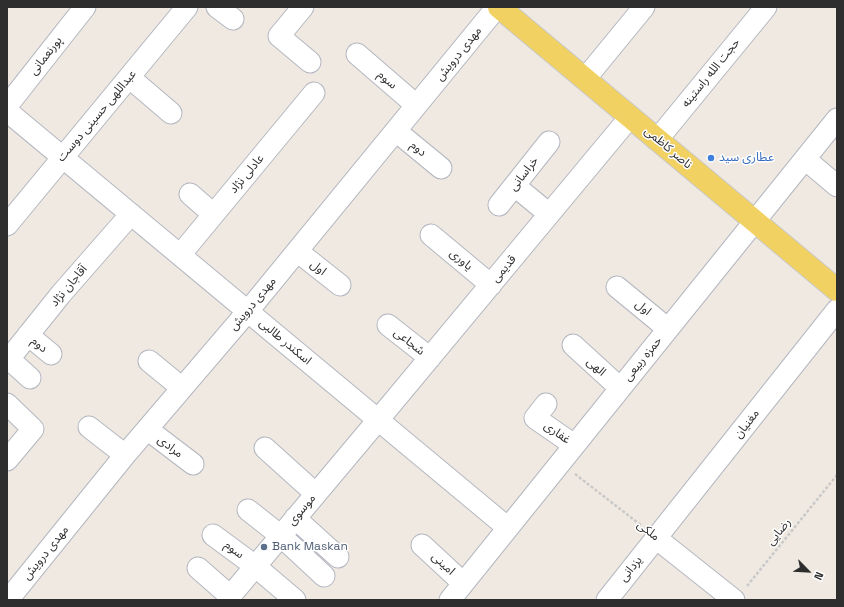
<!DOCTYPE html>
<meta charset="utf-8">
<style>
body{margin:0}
#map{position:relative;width:844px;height:607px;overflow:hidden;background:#efe9e1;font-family:"Space Grotesk",sans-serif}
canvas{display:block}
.frame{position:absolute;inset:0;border:8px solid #2e2e2e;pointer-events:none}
.north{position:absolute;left:788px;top:551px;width:40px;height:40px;-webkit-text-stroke:3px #fff;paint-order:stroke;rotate:114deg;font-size:11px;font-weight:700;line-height:16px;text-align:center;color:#2e2e2e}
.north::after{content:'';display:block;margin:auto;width:14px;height:18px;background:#2e2e2e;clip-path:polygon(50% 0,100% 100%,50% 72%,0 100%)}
</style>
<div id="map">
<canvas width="844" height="607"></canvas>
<div class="frame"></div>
<div class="north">N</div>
</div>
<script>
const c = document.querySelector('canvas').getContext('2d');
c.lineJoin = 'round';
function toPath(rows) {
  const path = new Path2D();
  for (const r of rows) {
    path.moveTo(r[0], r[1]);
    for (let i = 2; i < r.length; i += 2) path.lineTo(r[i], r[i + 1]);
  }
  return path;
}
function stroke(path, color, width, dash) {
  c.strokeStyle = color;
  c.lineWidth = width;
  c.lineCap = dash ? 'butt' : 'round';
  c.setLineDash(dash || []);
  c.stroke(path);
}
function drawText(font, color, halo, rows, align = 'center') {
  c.font = font + ' "Space Grotesk","Noto Sans Arabic",sans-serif';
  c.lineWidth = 3;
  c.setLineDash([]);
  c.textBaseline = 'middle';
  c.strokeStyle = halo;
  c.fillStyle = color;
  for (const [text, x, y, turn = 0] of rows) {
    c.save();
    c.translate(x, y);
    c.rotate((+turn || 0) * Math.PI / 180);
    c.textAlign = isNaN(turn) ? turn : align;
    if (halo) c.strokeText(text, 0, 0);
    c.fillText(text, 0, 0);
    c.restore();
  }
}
const path = toPath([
 [575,474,642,526],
 [747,586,837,475]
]);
const minor = toPath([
 [217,7,233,19],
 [303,7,279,36,310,62],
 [357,54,416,105],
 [130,78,171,113],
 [585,79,644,7],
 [7,106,85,7],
 [7,111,508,528],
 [396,131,441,168],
 [657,140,766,7],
 [805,159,837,186],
 [515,186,549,214],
 [190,194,213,214],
 [499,205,549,142],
 [7,225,187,7],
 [431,235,491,285],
 [297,251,340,285],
 [180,255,314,93],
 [617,287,668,329],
 [388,325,430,358],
 [28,335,51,354],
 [573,345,620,388],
 [149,361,182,388],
 [30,378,9,359,61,294,131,214],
 [7,404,33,429,7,460],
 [546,404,535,418,574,445],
 [89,427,125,455],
 [147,429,193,464],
 [265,448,316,494],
 [248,510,281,536,324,576],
 [295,518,338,557],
 [213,535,255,566,295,600],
 [656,538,734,600],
 [422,545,463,583],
 [198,568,230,596],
 [8,600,125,455,248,311,497,7],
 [227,600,378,420,630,117],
 [450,600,837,119],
 [607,600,837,310]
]);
const major = toPath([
 [499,7,837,290]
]);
const markers = [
 [711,158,4,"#3f7fe0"],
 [264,547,4,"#5c6f8a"]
];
const streetNames = [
 ["مهدی درویش",459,54,-51],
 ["پورنعمانی",46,56,-52],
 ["حجت الله راستینه",711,73,-51],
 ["سوم",387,80,41],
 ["عبداللهی حسینی دوست",97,116,-50],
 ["ناصر کاظمی",668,148,40],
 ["دوم",418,149,39],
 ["عادلی نژاد",247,174,-50],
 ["خراسانی",524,174,-52],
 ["یاوری",461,260,40],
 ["اول",318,268,38],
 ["قدیمی",504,269,-50],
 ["آقاجان نژاد",69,286,-50],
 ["مهدی درویش",253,304,-50],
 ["اول",643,308,40],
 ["اسکندر طالبی",285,342,40],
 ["شجاعی",409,342,38],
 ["دوم",39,345,40],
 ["حمزه ربیعی",643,359,-51],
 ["الهی",596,367,42],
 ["مغنیان",747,424,-52],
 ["غفاری",557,433,35],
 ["مرادی",170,447,37],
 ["موسوی",302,510,-50],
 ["ملکی",648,531,38],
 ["رضایی",779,532,-51],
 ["سوم",234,550,37],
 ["مهدی درویش",46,553,-51],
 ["امینی",443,564,43],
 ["یزدانی",631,569,-51]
];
const shopNames = [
 ["عطاری سید",719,158]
];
const serviceNames = [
 ["Bank Maskan",272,547]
];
stroke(minor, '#b4b7c1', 23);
stroke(major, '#c9c9c9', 24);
stroke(path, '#c9c9c9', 2.5, [3, 2]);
stroke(minor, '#fff', 21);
stroke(major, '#f2d163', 22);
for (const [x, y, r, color] of markers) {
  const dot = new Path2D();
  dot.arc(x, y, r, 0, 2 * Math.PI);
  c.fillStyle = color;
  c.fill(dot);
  stroke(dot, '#fff', 1.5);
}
drawText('12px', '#2e2e2e', '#fff', streetNames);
drawText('12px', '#366cbe', '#fff', shopNames, 'left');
drawText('12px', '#4e5e75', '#fff', serviceNames, 'left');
</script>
